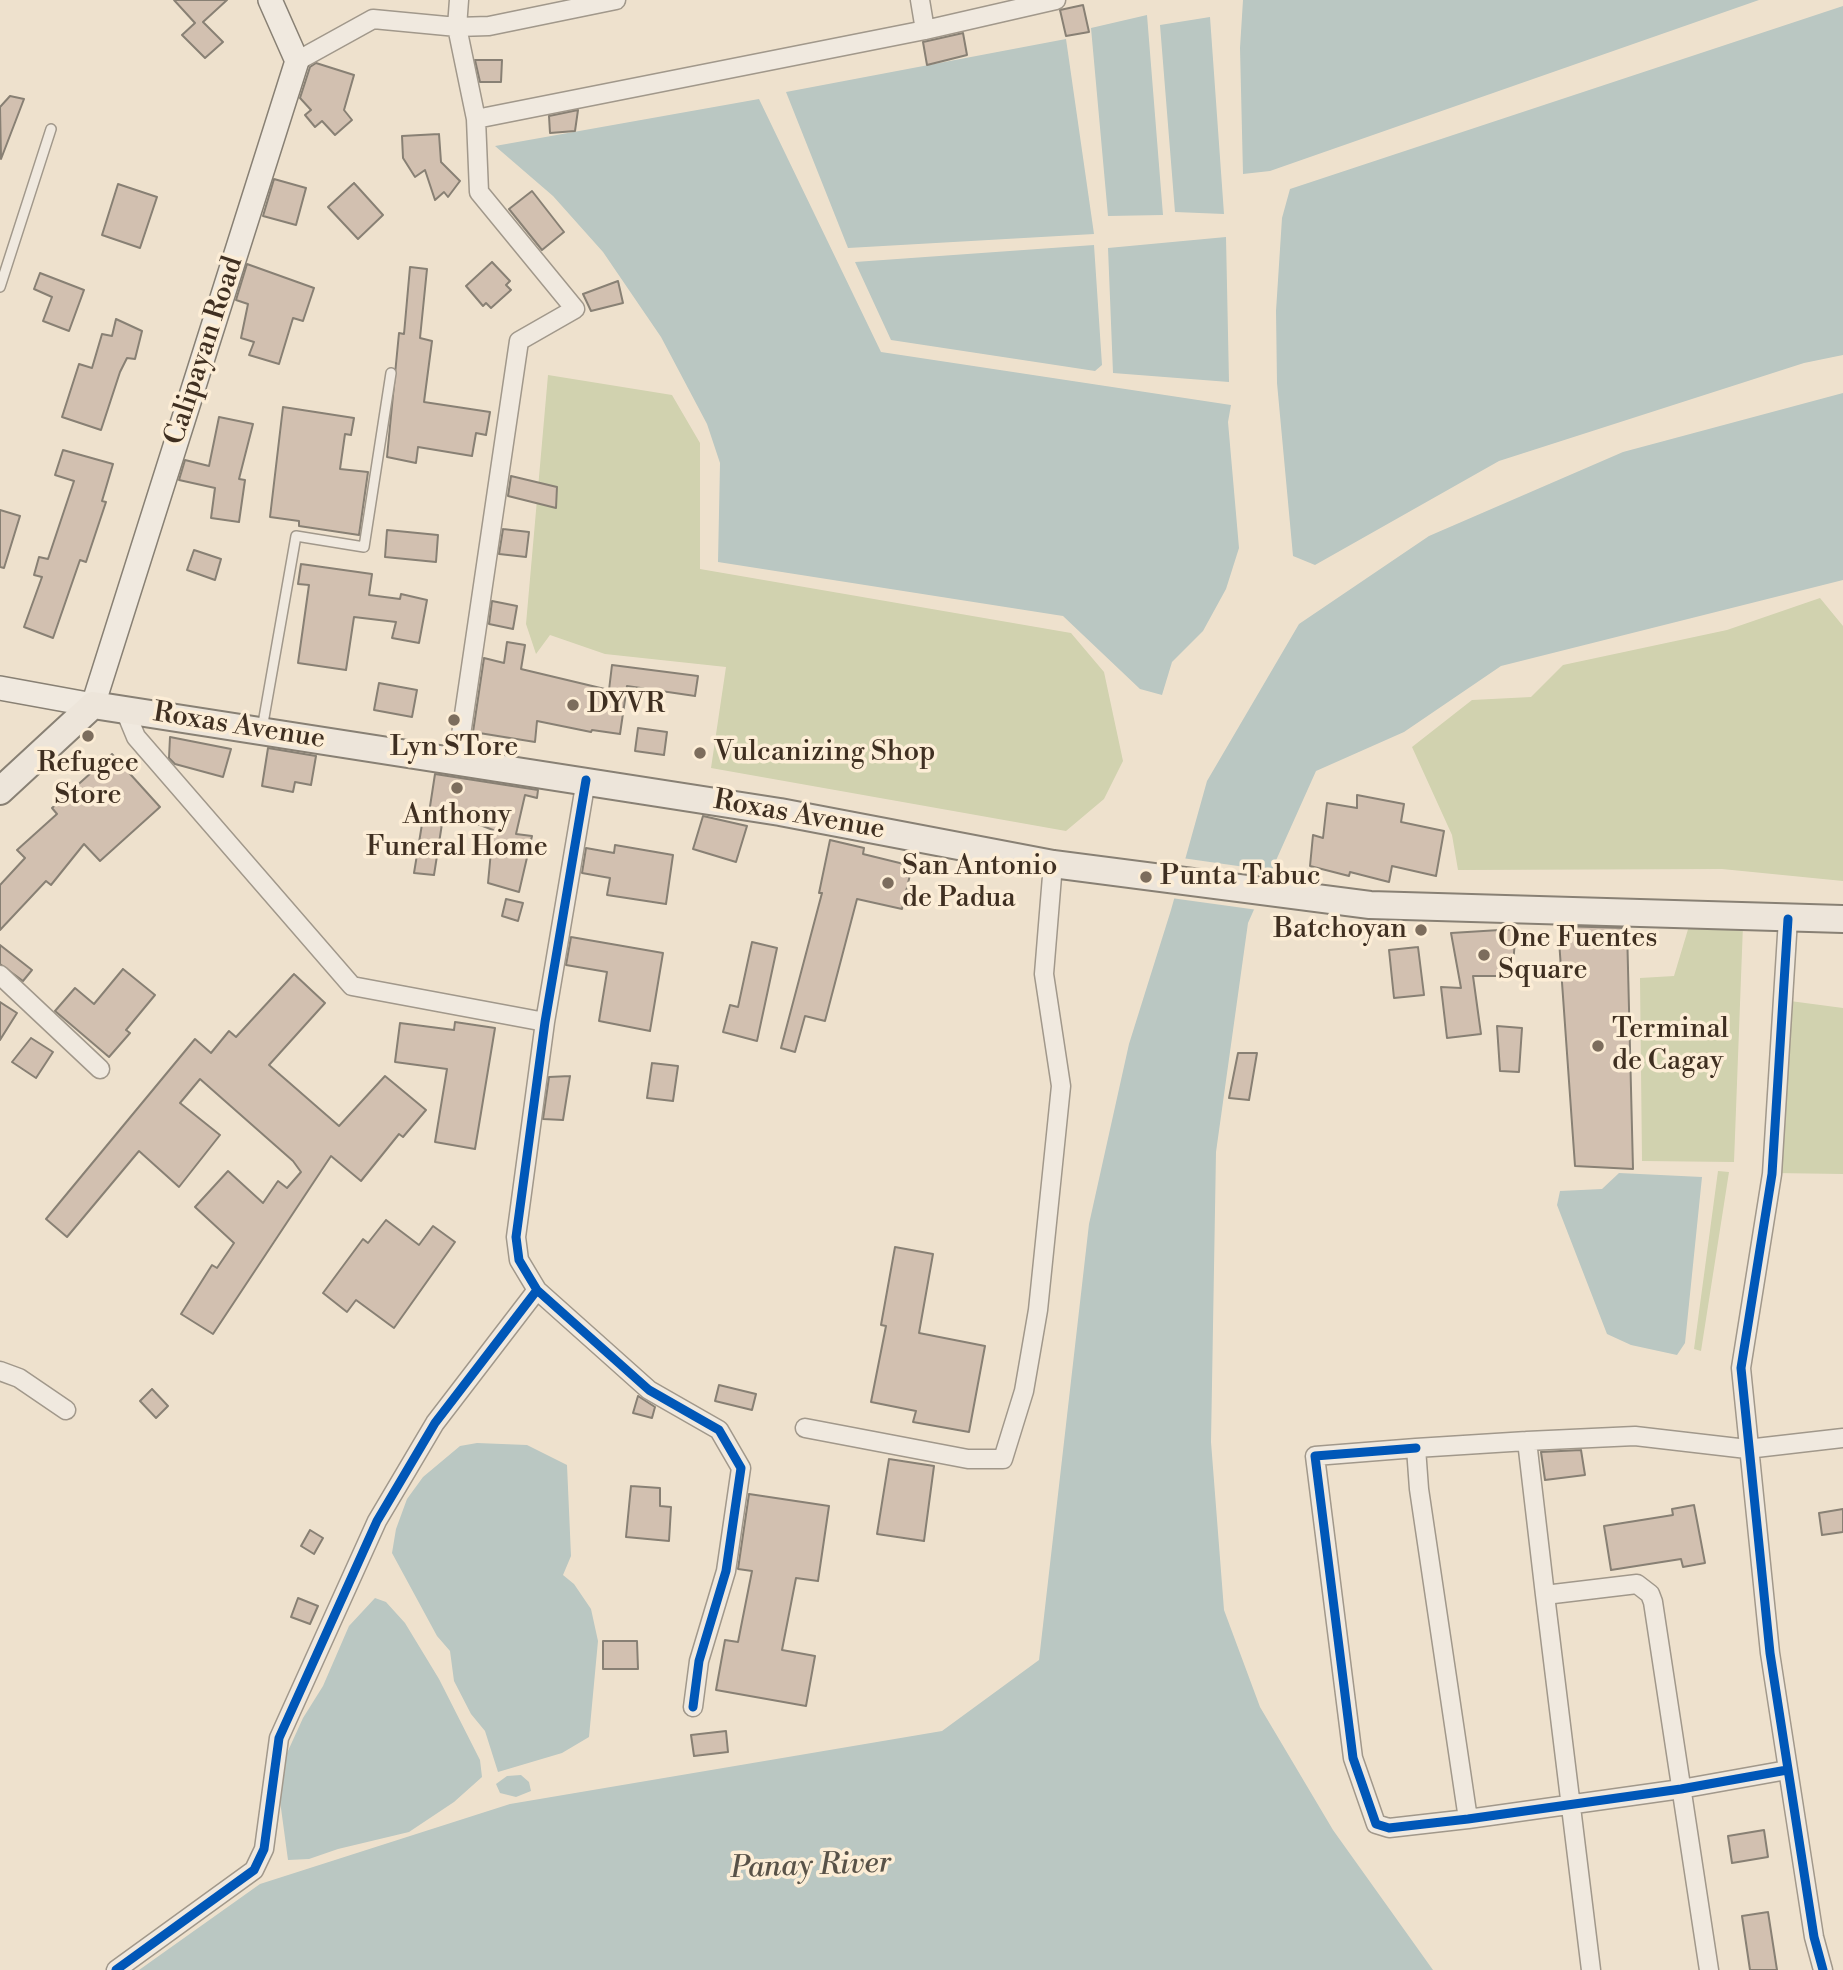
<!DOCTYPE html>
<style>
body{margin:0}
canvas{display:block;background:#eee1cd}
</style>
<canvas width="1843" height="1970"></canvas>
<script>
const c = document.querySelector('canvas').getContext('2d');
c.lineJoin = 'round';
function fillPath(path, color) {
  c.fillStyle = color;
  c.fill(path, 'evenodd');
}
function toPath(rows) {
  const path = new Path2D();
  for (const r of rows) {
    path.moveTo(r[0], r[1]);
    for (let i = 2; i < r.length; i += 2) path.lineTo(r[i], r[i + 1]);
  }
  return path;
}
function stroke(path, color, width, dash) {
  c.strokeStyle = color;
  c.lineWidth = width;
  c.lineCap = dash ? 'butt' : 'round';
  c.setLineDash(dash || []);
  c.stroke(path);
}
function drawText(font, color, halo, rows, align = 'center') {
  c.font = font + ' "Libre Bodoni",serif';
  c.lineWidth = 7;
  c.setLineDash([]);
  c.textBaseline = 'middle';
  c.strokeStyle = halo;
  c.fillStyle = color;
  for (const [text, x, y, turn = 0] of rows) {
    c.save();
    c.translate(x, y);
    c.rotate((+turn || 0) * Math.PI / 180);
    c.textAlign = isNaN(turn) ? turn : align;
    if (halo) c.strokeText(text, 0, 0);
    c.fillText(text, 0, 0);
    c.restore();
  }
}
const green = toPath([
 [548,375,672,395,700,443,700,569,1071,633,1104,672,1123,761,1104,799,1066,831,711,768,726,667,605,654,550,635,536,654,526,624],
 [1820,598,1843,626,1843,881,1722,869,1458,870,1452,835,1412,747,1472,700,1531,697,1563,665,1727,630],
 [1743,925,1734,1162,1642,1161,1640,978,1674,976,1689,926],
 [1790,1001,1843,1008,1843,1174,1773,1173],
 [1718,1171,1729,1172,1701,1351,1694,1349]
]);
const water = toPath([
 [1243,0,1759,0,1270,171,1243,174,1240,48],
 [1843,6,1843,355,1804,363,1499,461,1315,565,1293,556,1277,383,1276,311,1282,218,1290,189],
 [1147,15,1163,215,1108,216,1091,28],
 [1210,17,1224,214,1175,212,1160,25],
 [1066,39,1094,234,848,248,786,92],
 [759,99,881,352,1231,405,1228,422,1239,548,1226,589,1203,631,1172,662,1162,695,1140,689,1063,616,718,562,720,463,707,424,661,337,603,252,553,196,495,146],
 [1226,237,1229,382,1113,373,1108,248],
 [1094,245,1102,365,1095,371,891,340,855,262],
 [1843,393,1843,580,1501,666,1404,732,1316,771,1248,923,1216,1152,1211,1442,1224,1610,1260,1707,1333,1830,1433,1970,139,1970,260,1884,510,1804,942,1731,1039,1660,1089,1224,1129,1044,1171,910,1207,781,1299,624,1429,536,1623,452],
 [1619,1173,1702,1177,1685,1343,1677,1355,1631,1345,1607,1334,1557,1205,1560,1191,1602,1189],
 [477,1443,527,1445,567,1465,571,1556,563,1575,574,1584,591,1609,598,1641,589,1737,562,1753,498,1772,485,1731,471,1714,454,1681,450,1651,437,1636,392,1553,396,1529,407,1499,423,1477,460,1446],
 [375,1598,386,1602,405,1623,439,1679,480,1760,482,1777,454,1802,409,1832,338,1849,309,1859,288,1860,278,1786,282,1764,303,1718,323,1686,349,1626],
 [521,1775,529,1782,531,1791,516,1797,500,1793,496,1784,507,1776]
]);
const pier = toPath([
 [1182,858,1266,870,1258,910,1171,898]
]);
const building = toPath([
 [174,0,227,0,203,22,223,42,205,58,182,35,195,23,174,0],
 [1083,5,1089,32,1066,36,1060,10,1083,5],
 [963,33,967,55,927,65,923,42,963,33],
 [475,60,502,60,501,82,480,82,475,60],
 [316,63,354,75,344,110,352,120,335,135,322,121,315,127,305,115,311,110,300,98,310,67,316,63],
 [10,96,24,99,1,159,0,107,10,96],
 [578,110,575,131,550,133,549,116,578,110],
 [439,134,441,162,460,181,448,197,444,192,435,200,425,170,415,177,403,158,402,136,439,134],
 [274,179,306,188,296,225,263,216,274,179],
 [354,183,383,215,358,239,328,207,354,183],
 [118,184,157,197,140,248,102,235,118,184],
 [532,191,564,232,542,250,509,209,532,191],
 [492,262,510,281,506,285,511,290,491,308,486,303,483,306,466,286,492,262],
 [247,264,314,288,303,321,293,318,279,364,249,355,254,342,241,338,248,304,236,300,247,264],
 [410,267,427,269,420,338,432,341,424,402,490,412,486,435,476,433,472,456,418,447,416,463,387,457,399,333,404,334,410,267],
 [40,273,84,290,69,331,43,321,52,297,34,289,40,273],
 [618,281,623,303,591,311,583,294,618,281],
 [116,319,142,331,135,359,127,358,120,372,101,430,62,417,79,364,92,368,102,334,112,336,116,319],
 [283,407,354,418,351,435,345,434,340,469,368,472,359,535,299,526,299,521,270,517,283,407],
 [219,417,253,424,239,479,245,480,239,522,211,518,215,488,179,480,185,460,209,466,219,417],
 [63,450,113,464,102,501,106,502,86,562,80,560,53,638,24,627,42,577,34,575,39,557,48,559,74,481,55,475,63,450],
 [511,476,557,487,556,508,508,496,511,476],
 [0,510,20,516,4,568,0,567,0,510],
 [503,529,529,532,526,557,499,554,503,529],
 [387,530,438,535,436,562,385,557,387,530],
 [194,550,221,559,215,580,187,570,194,550],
 [301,564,372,574,369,595,400,599,401,594,427,600,419,643,392,638,396,622,354,617,346,670,298,663,309,585,298,584,301,564],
 [492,601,517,606,513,629,489,624,492,601],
 [507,642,525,645,521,669,609,690,612,665,698,676,695,696,627,686,620,734,592,730,591,732,537,721,535,742,473,732,484,658,504,663,507,642],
 [379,683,417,690,412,717,374,710,379,683],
 [638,728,667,732,664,755,635,751,638,728],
 [170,737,231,749,223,777,175,764,169,758,170,737],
 [268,748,316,756,311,785,295,782,293,792,262,786,268,748],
 [112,754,160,807,100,861,84,844,51,885,46,881,0,930,0,885,25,858,17,850,57,814,52,808,112,754],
 [435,774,538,790,537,798,525,795,516,834,532,836,519,892,488,883,493,830,444,811,434,875,414,873,424,812,429,813,435,774],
 [1357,795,1404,804,1401,822,1444,831,1436,876,1392,866,1389,882,1350,872,1349,876,1310,866,1313,835,1323,838,1327,803,1357,808,1357,795],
 [703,816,747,826,736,862,693,849,703,816],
 [830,840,864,848,863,854,912,866,902,909,857,899,825,1021,805,1016,795,1052,781,1048,822,893,819,893,830,840],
 [615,845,673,855,666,904,607,895,610,878,582,873,586,848,614,853,615,845],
 [506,899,523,903,518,921,502,916,506,899],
 [1558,926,1627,928,1633,1169,1575,1166,1558,926],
 [1516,929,1512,976,1473,976,1481,1034,1447,1038,1441,987,1461,988,1451,933,1516,929],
 [571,937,663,953,650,1031,599,1021,607,972,566,965,571,937],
 [752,942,777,948,757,1041,723,1032,730,1005,738,1007,752,942],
 [0,945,32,970,23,981,0,964,0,945],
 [1418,947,1424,995,1394,998,1389,950,1418,947],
 [123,969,155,995,126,1030,130,1033,109,1057,55,1011,75,988,94,1004,123,969],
 [294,974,325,1003,269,1065,339,1126,385,1076,426,1110,403,1137,399,1134,361,1181,331,1156,213,1334,181,1314,212,1265,217,1268,234,1243,195,1207,228,1171,263,1203,278,1181,287,1188,301,1172,293,1161,200,1079,180,1103,220,1135,179,1187,139,1151,67,1237,46,1219,195,1039,211,1053,229,1031,236,1037,294,974],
 [0,1002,17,1013,0,1040,0,1002],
 [455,1022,495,1028,475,1149,435,1142,447,1069,395,1062,400,1023,454,1030,455,1022],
 [1497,1026,1522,1028,1519,1072,1500,1071,1497,1026],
 [31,1038,53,1052,36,1078,12,1062,31,1038],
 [1238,1053,1257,1053,1249,1100,1229,1098,1238,1053],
 [652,1063,678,1066,673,1101,647,1098,652,1063],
 [570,1076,563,1120,543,1119,549,1077,570,1076],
 [386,1220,419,1245,433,1226,455,1242,394,1328,356,1300,347,1312,323,1293,363,1239,368,1243,386,1220],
 [895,1247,933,1254,919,1333,985,1346,969,1432,913,1422,916,1411,871,1402,886,1326,881,1325,895,1247],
 [719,1385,756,1394,752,1410,715,1401,719,1385],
 [152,1389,168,1406,156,1418,140,1401,152,1389],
 [638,1396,655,1407,652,1418,633,1413,638,1396],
 [1581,1450,1585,1475,1545,1480,1541,1452,1581,1450],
 [889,1459,934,1466,924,1541,877,1534,889,1459],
 [631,1486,660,1488,660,1506,671,1507,669,1541,626,1537,631,1486],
 [749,1494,829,1506,818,1581,796,1578,782,1650,815,1656,806,1706,716,1690,725,1640,738,1642,752,1571,738,1569,749,1494],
 [1694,1505,1705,1563,1683,1567,1681,1559,1611,1570,1604,1526,1673,1515,1672,1509,1694,1505],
 [1843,1509,1843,1532,1822,1535,1819,1513,1843,1509],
 [310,1530,323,1538,314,1554,301,1546,310,1530],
 [298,1598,318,1606,310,1624,291,1617,298,1598],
 [603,1641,637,1641,638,1669,603,1669,603,1641],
 [726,1731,728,1752,694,1756,691,1735,726,1731],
 [1764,1830,1768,1857,1732,1863,1728,1836,1764,1830],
 [1768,1912,1777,1970,1750,1970,1742,1916,1768,1912]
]);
const service = toPath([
 [0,287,51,129],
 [262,729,296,536,364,547,391,373]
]);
const minor = toPath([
 [459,0,457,27,476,119,925,30,1056,0],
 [920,0,925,30],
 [297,61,373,19,457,27,489,26,616,0],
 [124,708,136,737,352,986,545,1022],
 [457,762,519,341,575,309,479,192,476,119],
 [586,780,545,1022,516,1237,519,1260,537,1290,649,1390,719,1430,741,1468,726,1571,699,1661,693,1707],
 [1788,919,1772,1174,1741,1368,1770,1653,1814,1937,1823,1970],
 [0,975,100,1069],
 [0,1371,19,1378,66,1410],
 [805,1428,968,1459,1003,1459,1024,1391,1038,1310,1061,1086,1044,974,1053,864],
 [1416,1448,1315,1456,1353,1758,1376,1824,1389,1828,1468,1819,1681,1789,1787,1770],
 [1545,1595,1591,1970],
 [1468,1819,1419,1489,1416,1448,1527,1441],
 [116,1970,254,1870,264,1849,279,1738,377,1521,435,1423,537,1290],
 [1709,1970,1653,1602,1650,1594,1637,1584,1545,1595,1527,1441,1635,1436,1747,1449,1843,1438]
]);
const secondary = toPath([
 [0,688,93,705,297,61,270,0]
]);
const primary = toPath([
 [0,791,93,705,780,812,1053,864,1370,905,1843,919]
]);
const cycleway = toPath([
 [586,780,545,1022,516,1237,519,1260,537,1290,649,1390,719,1430,741,1468,726,1571,699,1661,693,1707],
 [1788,919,1772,1174,1741,1368,1770,1653,1814,1937,1823,1970],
 [1416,1448,1315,1456,1353,1758,1376,1824,1389,1828,1468,1819,1681,1789,1787,1770],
 [116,1970,254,1870,264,1849,279,1738,377,1521,435,1423,537,1290]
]);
const markers = [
 [573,705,7,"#7c6d5d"],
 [454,720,7,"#7c6d5d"],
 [88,736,7,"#7c6d5d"],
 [700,753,7,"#7c6d5d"],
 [457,788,7,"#7c6d5d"],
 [1146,877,7,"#7c6d5d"],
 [888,883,7,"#7c6d5d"],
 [1421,930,7,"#7c6d5d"],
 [1484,955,7,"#7c6d5d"],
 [1598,1046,7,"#7c6d5d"]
];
const streetNames = [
 ["Calipayan Road",205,351,-72],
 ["Roxas Avenue",239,727,9],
 ["Roxas Avenue",799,816,10]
];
const poiNames = [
 ["DYVR",587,705],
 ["Lyn STore",454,748,"center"],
 ["Vulcanizing Shop",714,753],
 ["Refugee",88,764,"center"],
 ["Store",88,796,"center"],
 ["Anthony",457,816,"center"],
 ["Funeral Home",457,848,"center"],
 ["San Antonio",902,867],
 ["de Padua",902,899],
 ["Punta Tabuc",1160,877],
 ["Batchoyan",1407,930,"right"],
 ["One Fuentes",1498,939],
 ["Square",1498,971],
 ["Terminal",1612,1030],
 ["de Cagay",1612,1062]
];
const waterNames = [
 ["Panay River",811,1867,-2]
];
fillPath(green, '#d1d2af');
fillPath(water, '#bac7c2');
fillPath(pier, '#eee1cd');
fillPath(building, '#d2c0b0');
stroke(building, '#888074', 2);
stroke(service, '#a1988b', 12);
stroke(minor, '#a1988b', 21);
stroke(secondary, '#888074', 26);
stroke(primary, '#888074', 30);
stroke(service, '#f0e9df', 9);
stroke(minor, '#f0e9df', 18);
stroke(secondary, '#f0e9df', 23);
stroke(primary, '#ede5da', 26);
stroke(cycleway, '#0057b8', 9);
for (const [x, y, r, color] of markers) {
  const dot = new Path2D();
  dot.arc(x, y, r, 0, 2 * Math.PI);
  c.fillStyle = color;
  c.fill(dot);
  stroke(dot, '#fcedd6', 2.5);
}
drawText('28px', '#3f2f21', '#fcedd6', streetNames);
drawText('28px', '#3f2f21', '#fcedd6', poiNames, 'left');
drawText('italic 30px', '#585248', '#fcedd6', waterNames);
</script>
